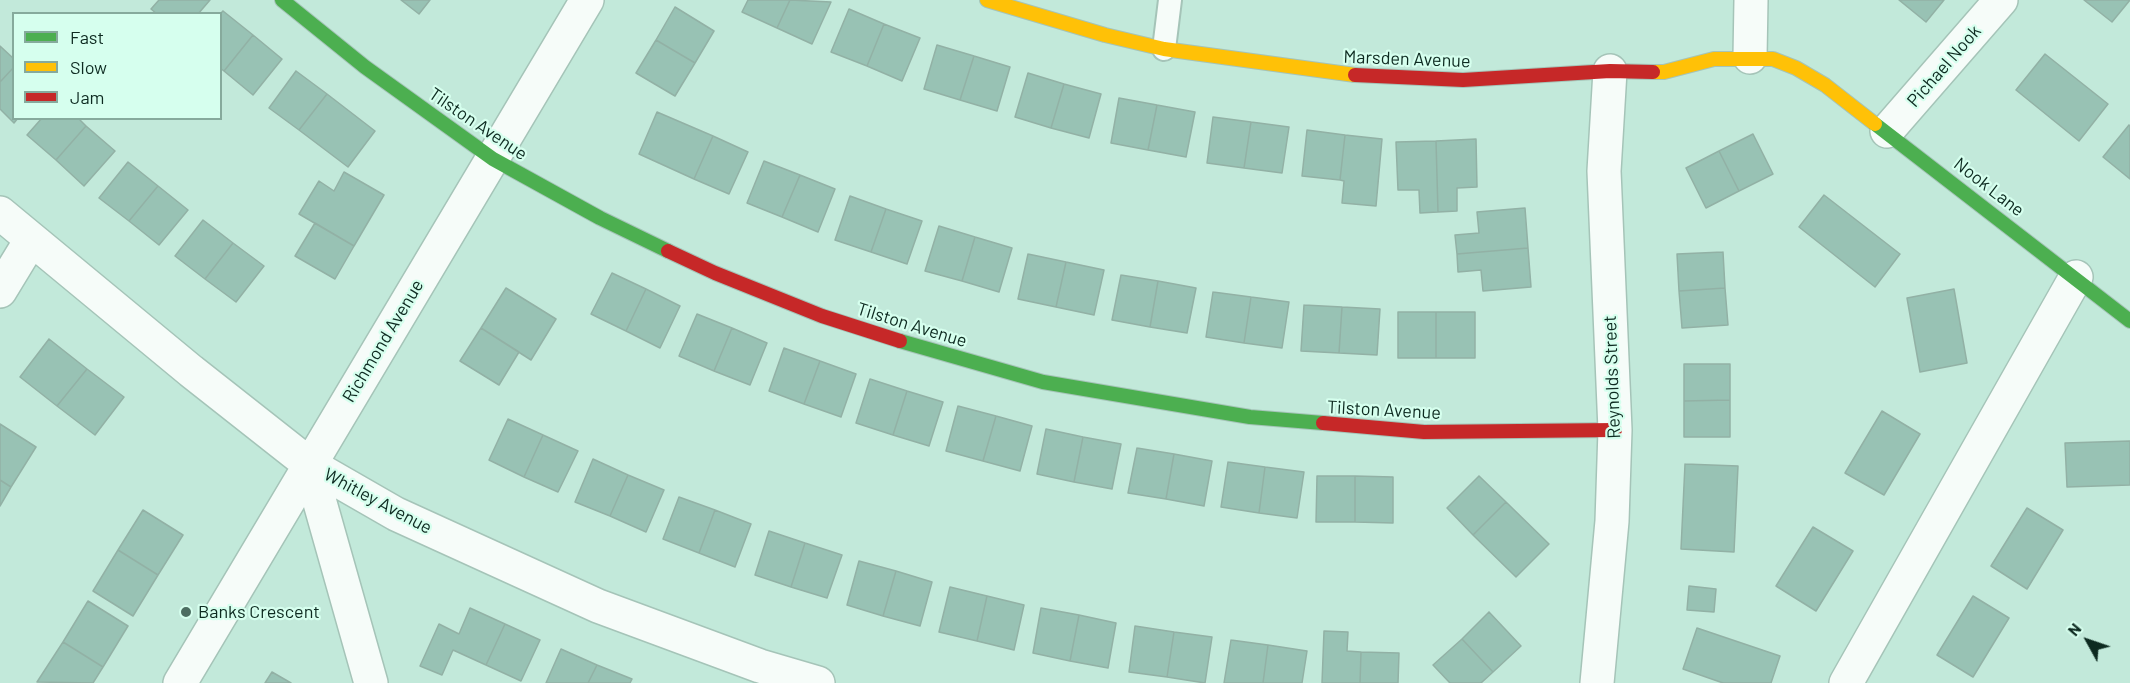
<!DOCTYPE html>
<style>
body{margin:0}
#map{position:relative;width:2130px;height:683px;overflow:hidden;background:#c2e9da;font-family:Barlow,sans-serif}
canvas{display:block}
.legend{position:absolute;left:12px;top:12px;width:210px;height:108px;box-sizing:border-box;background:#d6ffee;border:2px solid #86aa9c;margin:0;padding:8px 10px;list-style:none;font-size:18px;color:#0d2a20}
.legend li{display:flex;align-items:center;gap:12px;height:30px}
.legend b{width:30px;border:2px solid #86aa9c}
.north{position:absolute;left:2058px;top:611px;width:60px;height:60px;-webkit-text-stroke:4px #d6ffee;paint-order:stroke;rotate:310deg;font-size:16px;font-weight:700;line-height:24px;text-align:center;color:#0d2a20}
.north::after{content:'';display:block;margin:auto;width:21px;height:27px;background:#0d2a20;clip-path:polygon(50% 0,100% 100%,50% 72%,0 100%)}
</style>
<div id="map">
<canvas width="2130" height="683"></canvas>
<ul class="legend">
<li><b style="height:8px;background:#4caf50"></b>Fast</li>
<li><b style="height:8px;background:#ffc107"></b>Slow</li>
<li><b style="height:8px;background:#c62828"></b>Jam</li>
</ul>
<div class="north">N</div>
</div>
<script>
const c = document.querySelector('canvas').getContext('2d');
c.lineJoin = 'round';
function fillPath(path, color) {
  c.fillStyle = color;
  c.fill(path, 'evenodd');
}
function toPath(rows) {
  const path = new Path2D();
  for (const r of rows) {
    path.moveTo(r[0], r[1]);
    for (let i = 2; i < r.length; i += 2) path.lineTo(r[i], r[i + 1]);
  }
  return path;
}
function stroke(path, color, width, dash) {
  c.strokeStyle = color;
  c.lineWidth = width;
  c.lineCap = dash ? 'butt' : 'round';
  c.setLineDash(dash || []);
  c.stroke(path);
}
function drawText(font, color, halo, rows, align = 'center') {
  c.font = font + ' Barlow,sans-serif';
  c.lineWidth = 4.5;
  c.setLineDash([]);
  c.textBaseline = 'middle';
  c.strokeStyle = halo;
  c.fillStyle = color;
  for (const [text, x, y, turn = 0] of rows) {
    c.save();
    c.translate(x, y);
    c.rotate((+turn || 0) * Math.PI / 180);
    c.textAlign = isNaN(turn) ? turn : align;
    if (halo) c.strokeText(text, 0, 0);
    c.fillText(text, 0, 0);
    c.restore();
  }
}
const building = toPath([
 [159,0,210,0,198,14,157,14,151,9,159,0],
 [401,0,430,0,419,14,401,0],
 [748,0,790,0,777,28,742,12,748,0],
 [790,0,831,2,812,44,777,28,790,0],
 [1899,0,1944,0,1926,22,1899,0],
 [2084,0,2130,0,2112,22,2084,0],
 [675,7,714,31,695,63,656,40,675,7],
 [849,9,884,24,867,66,831,52,849,9],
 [223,11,253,35,224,71,220,68,220,14,223,11],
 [884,24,920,38,902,81,867,66,884,24],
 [253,35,282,59,253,95,224,71,253,35],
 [656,40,695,63,675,96,636,73,656,40],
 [937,45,974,56,960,100,924,89,937,45],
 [0,46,14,59,14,67,0,82,0,46],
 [2045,54,2108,104,2079,141,2016,90,2045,54],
 [974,56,1010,67,997,111,960,100,974,56],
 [14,67,14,118,18,118,14,123,0,109,0,82,14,67],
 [296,71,327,94,299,130,269,108,296,71],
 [1028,73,1064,84,1051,128,1015,117,1028,73],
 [1064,84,1101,94,1089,138,1051,128,1064,84],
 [327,94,375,131,348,167,299,130,327,94],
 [1119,98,1157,105,1148,150,1111,143,1119,98],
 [1157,105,1195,112,1186,157,1148,150,1157,105],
 [657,112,713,136,694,179,639,154,657,112],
 [1213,117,1251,122,1244,168,1207,163,1213,117],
 [42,118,78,118,86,126,56,160,27,135,42,118],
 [1251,122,1289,127,1282,173,1244,168,1251,122],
 [2129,125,2130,126,2130,179,2103,157,2129,125],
 [86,126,115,151,84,186,56,160,86,126],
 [1307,130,1345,135,1340,180,1302,176,1307,130],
 [1753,134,1773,174,1739,191,1719,151,1753,134],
 [1345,135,1382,139,1376,206,1342,203,1344,181,1340,180,1345,135],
 [713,136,748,152,729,194,694,179,713,136],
 [1476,139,1477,187,1457,188,1457,211,1438,212,1436,141,1476,139],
 [1436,141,1438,212,1420,213,1419,190,1398,190,1396,142,1436,141],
 [1719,151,1739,191,1706,208,1686,168,1719,151],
 [764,161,800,175,782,217,747,203,764,161],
 [128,162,158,186,129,221,99,198,128,162],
 [344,172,384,195,354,246,299,214,319,181,334,191,344,172],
 [800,175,835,189,818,232,782,217,800,175],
 [158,186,188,210,159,245,129,221,158,186],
 [1824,195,1900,254,1875,287,1799,227,1824,195],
 [850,196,886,209,871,252,835,240,850,196],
 [1525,208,1528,248,1457,254,1455,235,1479,233,1477,212,1525,208],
 [886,209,922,221,907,264,871,252,886,209],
 [203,220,233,243,205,279,175,256,203,220],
 [315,223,354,246,335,279,295,256,315,223],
 [939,226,975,237,962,281,925,271,939,226],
 [975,237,1012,248,999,292,962,281,975,237],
 [233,243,264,266,236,302,205,279,233,243],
 [1528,248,1531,287,1483,291,1481,270,1458,272,1457,254,1528,248],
 [1723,252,1725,288,1679,291,1677,254,1723,252],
 [1028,254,1066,262,1056,307,1018,299,1028,254],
 [1066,262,1104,270,1094,315,1056,307,1066,262],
 [612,273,646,289,626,331,591,314,612,273],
 [1121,275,1158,281,1150,327,1112,320,1121,275],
 [1158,281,1196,288,1187,333,1150,327,1158,281],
 [506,288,556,319,531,360,481,328,506,288],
 [1725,288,1728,325,1682,328,1679,291,1725,288],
 [646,289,680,306,660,348,626,331,646,289],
 [1954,289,1967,363,1920,372,1907,298,1954,289],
 [1213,292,1251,297,1244,343,1206,337,1213,292],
 [1251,297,1289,302,1282,348,1244,343,1251,297],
 [1304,305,1342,307,1339,353,1301,351,1304,305],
 [1342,307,1380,309,1377,355,1339,353,1342,307],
 [1398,312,1436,312,1436,358,1398,358,1398,312],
 [1436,312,1475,312,1475,358,1436,358,1436,312],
 [697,314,732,328,714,371,679,356,697,314],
 [481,328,519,352,499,385,460,361,481,328],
 [732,328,767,343,750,385,714,371,732,328],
 [49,339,87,369,57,406,20,377,49,339],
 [784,348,820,361,804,404,769,391,784,348],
 [820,361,856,374,841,417,804,404,820,361],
 [1684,364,1730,364,1730,400,1684,401,1684,364],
 [87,369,124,397,95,435,57,406,87,369],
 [870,379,907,391,893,435,856,423,870,379],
 [907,391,943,402,929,446,893,435,907,391],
 [1730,400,1730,437,1684,437,1684,401,1730,400],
 [958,406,996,416,983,461,946,451,958,406],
 [1882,411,1920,434,1884,495,1845,473,1882,411],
 [996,416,1032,426,1020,471,983,461,996,416],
 [508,419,543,435,524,477,489,460,508,419],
 [0,424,36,447,11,487,0,480,0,424],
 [1046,429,1083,437,1074,482,1037,474,1046,429],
 [543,435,578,451,558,492,524,477,543,435],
 [1083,437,1121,444,1112,489,1074,482,1083,437],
 [2130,441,2130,485,2067,487,2065,443,2130,441],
 [1137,448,1174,454,1166,499,1128,493,1137,448],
 [1174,454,1212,461,1204,506,1166,499,1174,454],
 [593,459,628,475,610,516,575,502,593,459],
 [1228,462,1265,467,1259,513,1221,507,1228,462],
 [1685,464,1738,466,1734,552,1681,549,1685,464],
 [1265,467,1304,472,1297,518,1259,513,1265,467],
 [628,475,664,490,646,532,610,516,628,475],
 [1317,476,1355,476,1355,522,1316,522,1317,476],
 [1355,476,1393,477,1393,523,1355,522,1355,476],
 [1479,476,1506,502,1473,535,1447,508,1479,476],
 [0,480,11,487,0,506,0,480],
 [679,497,715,510,699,553,663,539,679,497],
 [1506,502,1549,544,1516,577,1473,535,1506,502],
 [2027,508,2063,530,2027,589,1991,566,2027,508],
 [143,510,183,535,158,575,118,550,143,510],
 [715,510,751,524,735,567,699,553,715,510],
 [1813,527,1853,551,1816,611,1776,586,1813,527],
 [769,531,805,543,791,587,755,575,769,531],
 [805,543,842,555,827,598,791,587,805,543],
 [118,550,158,575,133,616,93,591,118,550],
 [859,561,896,571,883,616,847,605,859,561],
 [896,571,932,582,920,626,883,616,896,571],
 [1689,586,1716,589,1714,612,1687,610,1689,586],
 [950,587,987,596,977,641,939,632,950,587],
 [987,596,1024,605,1014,650,977,641,987,596],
 [1973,596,2009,618,1973,677,1937,655,1973,596],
 [88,601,128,626,103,667,63,642,88,601],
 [470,608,505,624,486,665,453,650,442,675,420,666,439,624,459,634,470,608],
 [1041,608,1079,615,1070,661,1033,653,1041,608],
 [1489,612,1521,646,1493,672,1462,639,1489,612],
 [1079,615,1116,623,1108,668,1070,661,1079,615],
 [505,624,540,640,521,681,486,665,505,624],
 [1135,626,1174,632,1167,677,1129,672,1135,626],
 [1697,628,1780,656,1771,683,1723,683,1683,669,1697,628],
 [1324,631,1348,632,1347,651,1361,652,1360,683,1322,683,1324,631],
 [1174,632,1212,637,1205,683,1167,677,1174,632],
 [1462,639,1493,672,1481,683,1450,683,1433,665,1462,639],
 [1231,640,1268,645,1263,683,1224,683,1231,640],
 [63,642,103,667,93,683,37,682,63,642],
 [1268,645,1307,651,1302,683,1263,683,1268,645],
 [561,649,597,665,588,683,546,683,561,649],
 [1361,652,1399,653,1398,683,1360,683,1361,652],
 [597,665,632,679,630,683,588,683,597,665],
 [272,672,291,683,265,683,272,672]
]);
const lane = toPath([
 [1164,49,1170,0]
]);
const street = toPath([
 [1750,57,1751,0],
 [1887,131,2001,0],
 [0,213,191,371,309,464,396,514,598,606,760,666,818,683],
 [0,291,31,240],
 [309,464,371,683],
 [180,683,587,0],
 [1597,683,1612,521,1615,430,1604,171,1610,71],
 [1846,683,2076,277]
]);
const fast = toPath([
 [282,0,365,67,493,159,600,218,668,251],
 [1875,124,2130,321],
 [900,341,1043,382,1250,417,1323,423]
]);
const slow = toPath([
 [987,0,1105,35,1164,49,1355,75],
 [1653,72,1664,72,1714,59,1773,59,1796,68,1825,85,1875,124]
]);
const jam = toPath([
 [1355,75,1463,80,1610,71,1653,72],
 [668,251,715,273,822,316,900,341],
 [1323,423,1424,432,1615,430]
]);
const markers = [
 [186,612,6,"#4c6d61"]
];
const streetNames = [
 ["Marsden Avenue",1407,59,2],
 ["Pichael Nook",1944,66,-49],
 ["Tilston Avenue",478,124,34],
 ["Nook Lane",1989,187,38],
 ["Tilston Avenue",912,325,17],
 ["Richmond Avenue",383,341,-59],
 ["Reynolds Street",1612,377,-92],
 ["Tilston Avenue",1384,410,3],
 ["Whitley Avenue",378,501,28]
];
const poiNames = [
 ["Banks Crescent",198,612]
];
fillPath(building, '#98c2b4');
stroke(building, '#92b1a5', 1.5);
stroke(lane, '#a5c4b8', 26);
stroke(street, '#a5c4b8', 36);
stroke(fast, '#a5c4b8', 16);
stroke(slow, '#a5c4b8', 16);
stroke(jam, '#a5c4b8', 16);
stroke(lane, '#f6fcf9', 22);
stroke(street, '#f6fcf9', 33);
stroke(fast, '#4caf50', 14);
stroke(slow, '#ffc107', 14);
stroke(jam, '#c62828', 14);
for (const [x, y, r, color] of markers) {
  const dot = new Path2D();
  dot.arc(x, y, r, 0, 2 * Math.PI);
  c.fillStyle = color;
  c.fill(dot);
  stroke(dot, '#d6ffee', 2);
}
drawText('18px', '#0d2a20', '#d6ffee', streetNames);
drawText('18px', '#0d2a20', '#d6ffee', poiNames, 'left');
</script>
